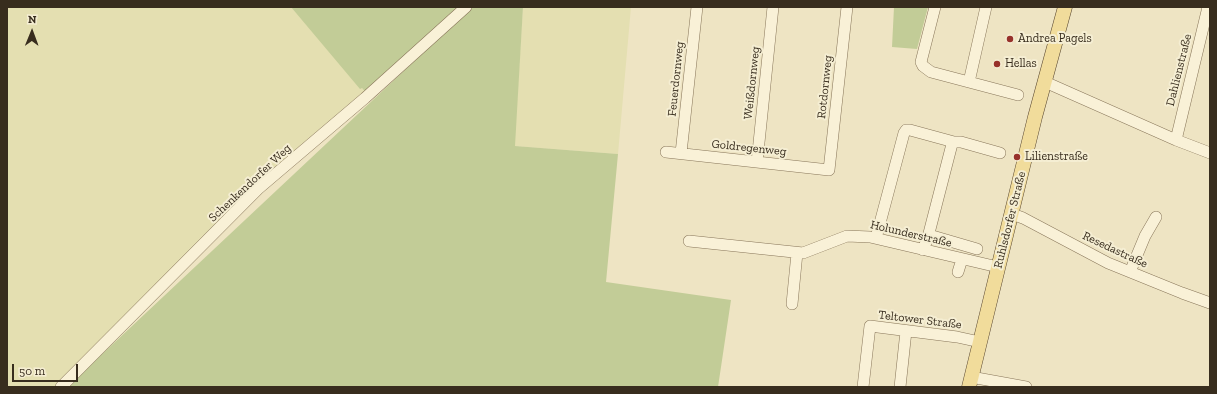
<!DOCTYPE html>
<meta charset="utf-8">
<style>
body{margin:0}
#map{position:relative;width:1217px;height:394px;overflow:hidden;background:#eee4c3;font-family:"Zilla Slab",serif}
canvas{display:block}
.frame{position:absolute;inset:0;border:8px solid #382d1e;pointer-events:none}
.north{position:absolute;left:12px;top:12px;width:40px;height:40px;-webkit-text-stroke:3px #f5eed3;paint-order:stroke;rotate:1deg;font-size:11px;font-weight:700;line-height:16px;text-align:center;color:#382d1e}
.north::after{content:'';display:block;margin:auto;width:14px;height:18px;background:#382d1e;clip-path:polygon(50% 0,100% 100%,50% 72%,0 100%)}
.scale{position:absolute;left:12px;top:364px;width:66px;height:18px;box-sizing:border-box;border:2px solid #382d1e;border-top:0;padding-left:5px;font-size:12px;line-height:14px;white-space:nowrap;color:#382d1e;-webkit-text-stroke:3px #f5eed3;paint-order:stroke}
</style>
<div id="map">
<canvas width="1217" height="394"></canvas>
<div class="frame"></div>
<div class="north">N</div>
<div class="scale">50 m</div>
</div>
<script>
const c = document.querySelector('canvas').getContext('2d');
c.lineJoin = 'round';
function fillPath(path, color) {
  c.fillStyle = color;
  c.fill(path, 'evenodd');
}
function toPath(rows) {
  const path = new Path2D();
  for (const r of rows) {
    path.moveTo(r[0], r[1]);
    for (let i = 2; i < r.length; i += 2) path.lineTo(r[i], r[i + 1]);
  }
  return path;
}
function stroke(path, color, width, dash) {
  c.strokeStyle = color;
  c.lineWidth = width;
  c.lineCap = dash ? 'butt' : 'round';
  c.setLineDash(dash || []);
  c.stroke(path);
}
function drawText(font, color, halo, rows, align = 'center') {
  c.font = font + ' "Zilla Slab",serif';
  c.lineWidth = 4;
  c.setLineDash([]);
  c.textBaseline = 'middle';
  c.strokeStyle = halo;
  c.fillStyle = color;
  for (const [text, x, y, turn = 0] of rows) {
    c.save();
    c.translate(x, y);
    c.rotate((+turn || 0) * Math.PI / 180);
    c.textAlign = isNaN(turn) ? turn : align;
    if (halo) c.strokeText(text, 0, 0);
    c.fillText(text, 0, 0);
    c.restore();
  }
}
const farmland = toPath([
 [7,7,292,7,368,95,258,189,56,387,7,387],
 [523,7,631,7,618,154,514,146]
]);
const green = toPath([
 [291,7,463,7,368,95,362,88,360,89],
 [472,7,523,7,515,146,618,154,606,282,731,300,718,387,68,387,83,372],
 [894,7,928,7,917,49,892,47]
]);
const minor = toPath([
 [935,7,921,62,923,66,931,72,1018,95],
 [969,82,986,7],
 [1045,82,1176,140,1210,153],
 [1176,140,1208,7],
 [666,152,829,170,847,7],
 [681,153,697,7],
 [757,162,773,7],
 [1012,214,1023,218,1108,263,1182,293,1210,303],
 [929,235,977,249],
 [876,238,904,133,906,130,910,130,954,142],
 [689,241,803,253,847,236,870,237,998,267],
 [923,250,928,237,952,144,954,142,961,142,1000,153],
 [958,272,962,259],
 [1130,272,1145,236,1156,217],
 [792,304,797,253],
 [971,377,1026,387],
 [61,387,258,189,365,98,466,7],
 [863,387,870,326,957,337,980,342],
 [900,387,906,331]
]);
const major = toPath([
 [969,387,1035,117,1065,7]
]);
const markers = [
 [1010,39,4,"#97312a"],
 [997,64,4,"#97312a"],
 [1017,157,4,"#97312a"]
];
const poiNames = [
 ["Andrea Pagels",1018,39],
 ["Hellas",1005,64],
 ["Lilienstraße",1025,157]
];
const streetNames = [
 ["Dahlienstraße",1179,70,-76],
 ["Feuerdornweg",676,79,-84],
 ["Weißdornweg",752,83,-84],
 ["Rotdornweg",825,87,-84],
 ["Goldregenweg",749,148,6],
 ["Schenkendorfer Weg",250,183,-43],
 ["Ruhlsdorfer Straße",1010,220,-76],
 ["Holunderstraße",911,234,13],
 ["Resedastraße",1115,250,25],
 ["Teltower Straße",920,320,7]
];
fillPath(farmland, '#e4dfb1');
fillPath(green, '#c2cc97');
stroke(minor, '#88765a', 12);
stroke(major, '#56442e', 15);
stroke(minor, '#f9f1d7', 11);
stroke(major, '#f1dc9b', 14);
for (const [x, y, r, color] of markers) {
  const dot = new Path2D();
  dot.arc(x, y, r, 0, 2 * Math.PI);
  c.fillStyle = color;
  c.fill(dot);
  stroke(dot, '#f5eed3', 1.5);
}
drawText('12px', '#382d1e', '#f5eed3', poiNames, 'left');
drawText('12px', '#382d1e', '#f5eed3', streetNames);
</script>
